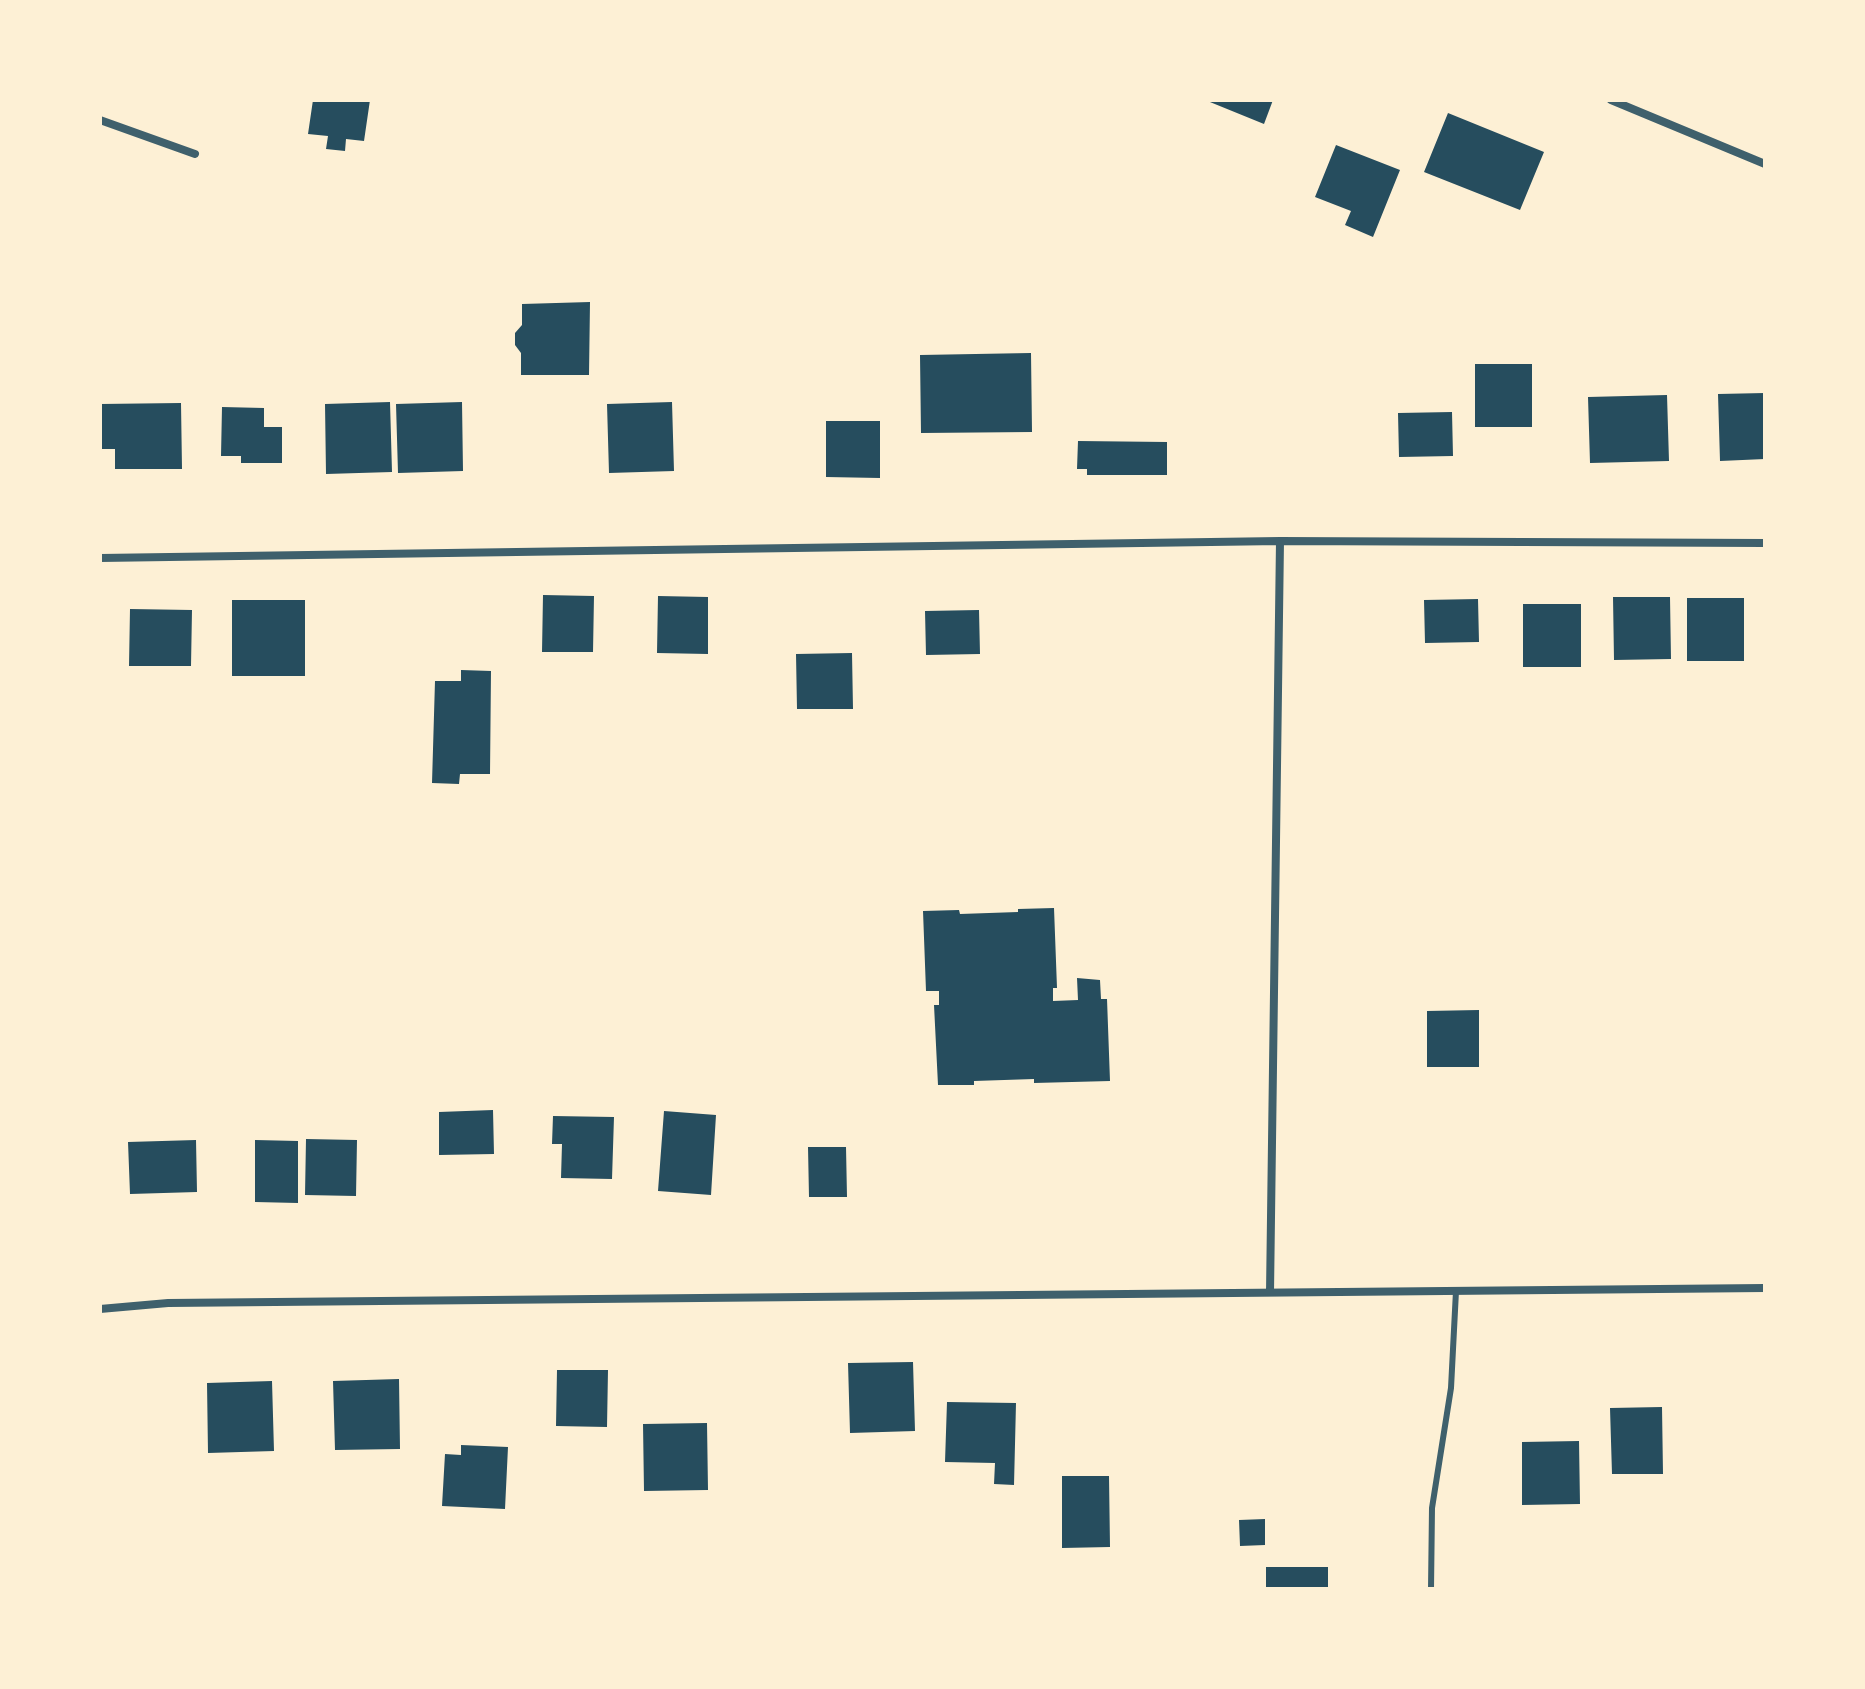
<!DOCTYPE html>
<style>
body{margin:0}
#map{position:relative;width:1865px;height:1689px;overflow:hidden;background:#fdf0d5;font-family:Ubuntu,sans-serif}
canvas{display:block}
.frame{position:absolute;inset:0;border:102px solid #fdf0d5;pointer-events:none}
</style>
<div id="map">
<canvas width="1865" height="1689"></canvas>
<div class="frame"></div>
</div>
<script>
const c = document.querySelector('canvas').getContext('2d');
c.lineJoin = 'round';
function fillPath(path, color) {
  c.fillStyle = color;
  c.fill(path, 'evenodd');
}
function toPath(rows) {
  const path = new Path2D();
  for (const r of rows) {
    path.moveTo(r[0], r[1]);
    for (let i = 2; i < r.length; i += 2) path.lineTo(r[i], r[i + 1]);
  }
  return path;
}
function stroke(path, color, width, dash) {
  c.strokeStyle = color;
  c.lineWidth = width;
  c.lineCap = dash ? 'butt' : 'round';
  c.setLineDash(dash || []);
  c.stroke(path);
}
const building = toPath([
 [313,100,370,100,364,141,346,139,345,151,326,149,328,136,308,134],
 [1205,100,1273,100,1264,124],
 [1448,113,1544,152,1520,210,1424,172],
 [1336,145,1400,170,1373,237,1345,225,1351,211,1315,197],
 [590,302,589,375,521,375,521,353,515,345,515,333,522,325,522,304],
 [1031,353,1032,432,921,433,920,355],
 [1475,364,1532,364,1532,427,1475,427],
 [1765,393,1765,459,1720,461,1718,394],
 [1667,395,1669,461,1590,463,1588,397],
 [390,402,392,472,326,474,325,404],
 [462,402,463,471,398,473,396,404],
 [672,402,674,471,609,473,607,404],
 [181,403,182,469,115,469,115,449,100,449,100,404],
 [222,407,264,408,264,427,282,427,282,463,241,463,241,456,221,456],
 [1452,412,1453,456,1399,457,1398,413],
 [826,421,880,421,880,478,826,477],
 [1078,441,1167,442,1167,475,1087,475,1087,469,1077,469],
 [543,595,594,596,593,652,542,652],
 [658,596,708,597,708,654,657,653],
 [1613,597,1670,597,1671,659,1614,660],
 [1687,598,1744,598,1744,661,1687,661],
 [1478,599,1479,642,1425,643,1424,600],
 [232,600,305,600,305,676,232,676],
 [1523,604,1581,604,1581,667,1523,667],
 [130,609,192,610,191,666,129,666],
 [979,610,980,654,926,655,925,611],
 [852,653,853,709,797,709,796,654],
 [461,670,491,671,490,774,460,774,459,784,432,783,435,681,461,681],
 [1054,908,1057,988,1053,988,1053,1001,1078,1000,1077,978,1100,980,1101,999,1107,999,1110,1081,1034,1083,1034,1079,974,1081,974,1085,938,1085,934,1005,939,1005,939,991,926,991,923,911,959,910,960,914,1018,912,1018,909],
 [1479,1010,1479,1067,1427,1067,1427,1011],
 [493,1110,494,1154,439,1155,439,1112],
 [664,1111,716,1115,711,1195,658,1191],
 [553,1116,614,1117,612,1179,561,1178,562,1144,552,1144],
 [306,1139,357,1140,356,1196,305,1195],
 [196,1140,197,1192,130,1194,128,1142],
 [255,1140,298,1141,298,1203,255,1202],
 [808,1147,846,1147,847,1197,809,1197],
 [913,1362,915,1431,850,1433,848,1363],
 [557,1370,608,1370,607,1427,556,1426],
 [399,1379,400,1449,335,1450,333,1381],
 [272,1381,274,1451,208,1453,207,1383],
 [947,1402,1016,1403,1014,1485,994,1484,995,1463,945,1462],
 [1662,1407,1663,1474,1612,1474,1610,1408],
 [707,1423,708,1490,644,1491,643,1424],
 [1579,1441,1580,1504,1522,1505,1522,1442],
 [461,1445,508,1447,505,1509,442,1506,445,1454,461,1455],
 [1062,1476,1109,1476,1110,1547,1062,1548],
 [1265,1519,1265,1545,1240,1546,1239,1520],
 [1266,1567,1328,1567,1328,1589,1266,1589]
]);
const service = toPath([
 [1431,1589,1432,1508,1451,1388,1456,1291]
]);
const minor = toPath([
 [1611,100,1765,164],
 [100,120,195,154],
 [100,558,1280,541,1765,543],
 [1270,1292,1280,541],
 [100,1309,168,1303,1765,1288]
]);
fillPath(building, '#264d5e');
stroke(service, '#3f606c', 6);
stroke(minor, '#3f606c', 8);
</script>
